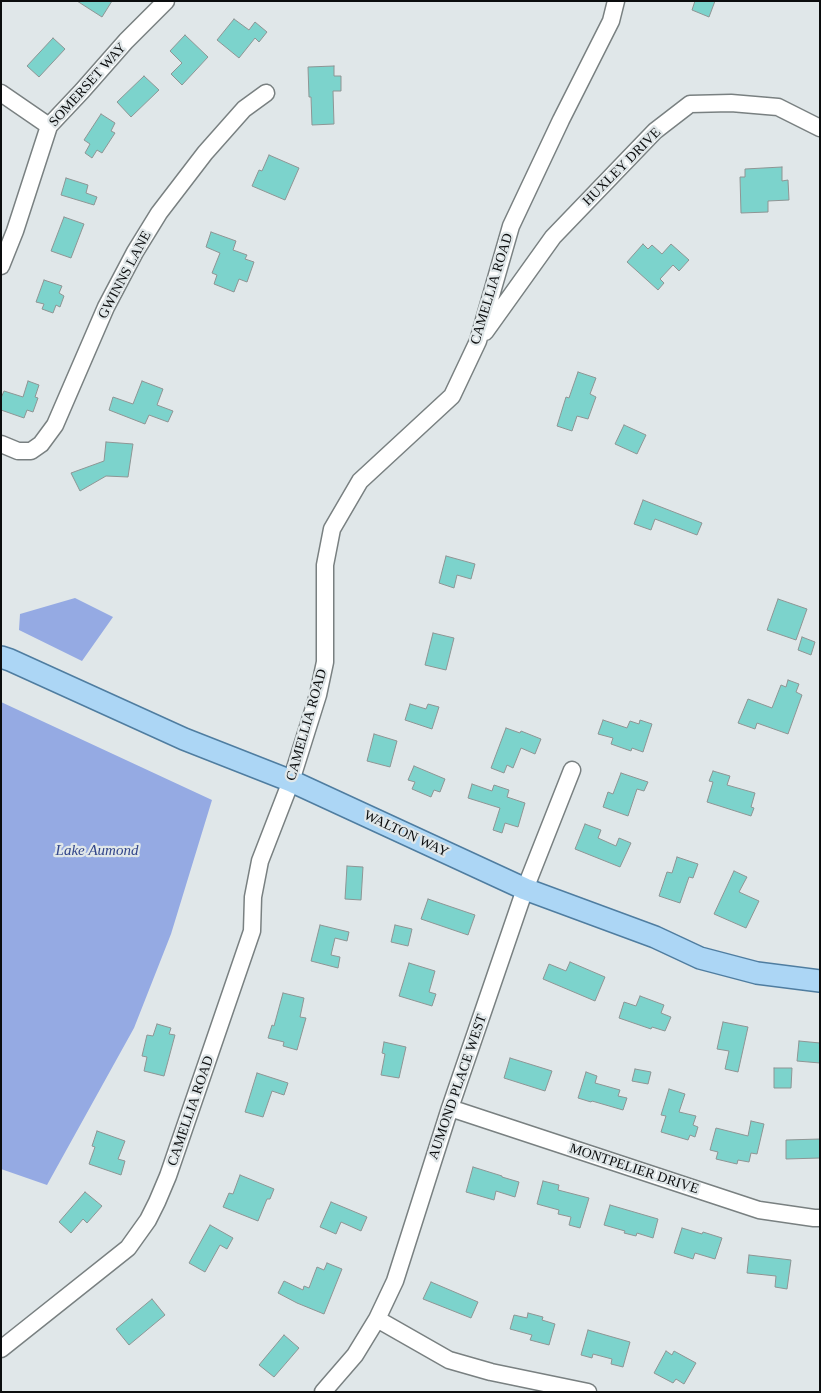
<!DOCTYPE html>
<style>
body{margin:0}
#map{position:relative;width:821px;height:1393px;overflow:hidden;background:#e0e7e9;font-family:Georgia,serif}
canvas{display:block}
.frame{position:absolute;inset:0;border:2px solid #0b0d0e;pointer-events:none}
</style>
<div id="map">
<canvas width="821" height="1393"></canvas>
<div class="frame"></div>
</div>
<script>
const c = document.querySelector('canvas').getContext('2d');
c.lineJoin = 'round';
function fillPath(path, color) {
  c.fillStyle = color;
  c.fill(path, 'evenodd');
}
function toPath(rows) {
  const path = new Path2D();
  for (const r of rows) {
    path.moveTo(r[0], r[1]);
    for (let i = 2; i < r.length; i += 2) path.lineTo(r[i], r[i + 1]);
  }
  return path;
}
function stroke(path, color, width, dash) {
  c.strokeStyle = color;
  c.lineWidth = width;
  c.lineCap = dash ? 'butt' : 'round';
  c.setLineDash(dash || []);
  c.stroke(path);
}
function drawText(font, color, halo, rows, align = 'center') {
  c.font = font + ' Georgia,serif';
  c.lineWidth = 4.5;
  c.setLineDash([]);
  c.textBaseline = 'middle';
  c.strokeStyle = halo;
  c.fillStyle = color;
  for (const [text, x, y, turn = 0] of rows) {
    c.save();
    c.translate(x, y);
    c.rotate((+turn || 0) * Math.PI / 180);
    c.textAlign = isNaN(turn) ? turn : align;
    if (halo) c.strokeText(text, 0, 0);
    c.fillText(text, 0, 0);
    c.restore();
  }
}
const water = toPath([
 [75,598,113,617,82,661,19,630,20,614],
 [1,702,212,800,171,934,134,1028,47,1185,1,1169]
]);
const building = toPath([
 [77,1,112,1,102,17,77,1],
 [695,1,715,1,709,17,692,10,695,1],
 [234,19,249,30,255,22,267,32,259,42,255,38,239,58,217,40,234,19],
 [185,35,208,57,182,85,171,74,182,63,170,51,185,35],
 [53,38,65,49,39,77,27,66,53,38],
 [334,66,334,76,341,76,341,91,333,91,334,124,312,125,311,97,309,97,308,67,334,66],
 [144,76,159,90,131,117,117,102,144,76],
 [101,114,115,123,111,131,115,133,102,153,97,150,92,158,85,153,90,144,84,140,101,114],
 [269,155,299,168,285,200,252,186,259,170,262,171,269,155],
 [782,167,782,181,788,180,789,200,768,201,768,212,741,213,740,177,745,177,745,169,782,167],
 [66,178,88,185,86,193,97,197,94,205,61,195,66,178],
 [64,217,84,224,71,258,51,251,64,217],
 [211,232,236,241,233,250,247,255,245,259,254,262,247,282,239,279,234,292,214,284,217,275,212,273,220,253,206,247,211,232],
 [643,244,648,249,652,245,662,254,671,244,689,260,679,271,673,265,660,279,664,283,658,290,627,262,643,244],
 [44,280,62,286,59,293,64,296,60,307,56,305,53,313,42,309,44,304,36,302,44,280],
 [578,372,596,378,590,394,596,397,588,419,577,416,572,431,557,426,566,397,569,398,578,372],
 [28,381,39,385,35,397,38,398,33,412,27,410,24,418,1,410,1,398,4,391,23,397,28,381],
 [142,381,163,389,157,405,173,411,168,422,149,415,145,424,109,410,113,397,133,404,142,381],
 [624,425,646,435,637,454,615,444,624,425],
 [106,442,133,444,128,477,106,476,80,491,71,473,104,461,106,442],
 [643,500,702,523,697,535,655,519,651,530,634,524,643,500],
 [446,556,475,564,471,579,457,575,454,588,439,583,446,556],
 [778,599,807,609,796,640,767,630,778,599],
 [433,633,454,638,446,670,425,665,433,633],
 [802,637,815,642,811,655,798,650,802,637],
 [788,680,799,684,796,692,802,695,788,734,757,723,755,729,738,723,748,699,772,708,781,685,786,687,788,680],
 [410,704,426,709,428,704,439,707,432,729,405,720,410,704],
 [603,720,627,728,630,721,639,724,640,720,652,724,643,752,632,748,631,751,611,744,613,738,598,734,603,720],
 [506,728,520,733,521,731,541,739,535,754,521,748,513,768,507,765,504,773,491,768,506,728],
 [374,734,397,741,390,767,367,761,374,734],
 [414,766,445,779,440,792,434,790,431,797,412,789,415,782,408,780,414,766],
 [713,771,730,776,727,785,755,793,751,807,754,808,751,816,707,802,713,782,709,781,713,771],
 [621,773,648,782,644,791,637,789,628,816,603,807,608,792,613,794,621,773],
 [472,784,492,791,494,785,509,790,507,797,525,803,518,827,505,823,502,833,493,830,500,808,468,798,472,784],
 [585,824,601,830,598,838,616,846,619,838,631,843,620,867,575,849,585,824],
 [677,857,698,864,693,878,689,877,680,903,659,896,667,872,672,873,677,857],
 [347,866,363,867,361,900,345,899,347,866],
 [734,871,747,877,739,892,759,901,746,928,714,914,734,871],
 [428,899,475,915,468,935,421,919,428,899],
 [320,925,349,932,347,941,335,938,331,955,340,957,338,968,311,961,320,925],
 [395,925,412,929,408,946,391,942,395,925],
 [570,962,605,977,595,1001,543,979,549,964,566,971,570,962],
 [409,963,435,971,429,992,436,994,432,1006,399,996,409,963],
 [283,993,304,998,300,1017,306,1018,297,1050,283,1046,284,1042,268,1038,272,1025,274,1026,283,993],
 [640,996,664,1005,661,1013,671,1017,665,1031,652,1027,651,1029,619,1018,624,1002,636,1006,640,996],
 [723,1022,748,1027,738,1072,725,1069,729,1051,717,1049,723,1022],
 [157,1024,171,1028,169,1034,175,1035,164,1076,144,1071,147,1057,142,1056,147,1035,153,1036,157,1024],
 [799,1041,820,1043,820,1063,797,1061,799,1041],
 [384,1042,406,1047,399,1078,381,1075,385,1054,382,1053,384,1042],
 [510,1058,552,1071,545,1091,504,1078,510,1058],
 [774,1068,792,1068,791,1088,774,1088,774,1068],
 [635,1069,651,1072,648,1084,632,1081,635,1069],
 [586,1072,597,1076,595,1083,620,1090,618,1096,627,1098,623,1110,592,1101,591,1102,578,1098,586,1072],
 [257,1073,288,1083,284,1095,272,1091,263,1117,245,1112,257,1073],
 [669,1089,685,1094,679,1112,696,1116,693,1125,698,1127,695,1137,690,1135,688,1140,661,1132,666,1116,661,1115,669,1089],
 [751,1121,764,1124,757,1154,751,1153,749,1162,738,1160,737,1164,716,1159,718,1152,710,1150,716,1128,748,1136,751,1121],
 [97,1131,125,1141,118,1159,125,1161,121,1175,89,1164,95,1147,92,1146,97,1131],
 [820,1139,820,1158,786,1159,786,1140,820,1139],
 [473,1167,502,1176,502,1177,519,1182,515,1197,496,1191,494,1200,466,1192,473,1167],
 [240,1175,274,1189,270,1199,267,1199,258,1221,223,1207,229,1193,233,1194,240,1175],
 [543,1181,559,1185,558,1190,589,1198,580,1228,569,1225,571,1217,558,1214,559,1210,537,1204,543,1181],
 [85,1192,102,1206,87,1223,83,1219,71,1233,59,1222,85,1192],
 [331,1202,367,1217,361,1231,341,1222,336,1234,320,1227,331,1202],
 [610,1205,658,1219,653,1238,637,1233,636,1236,624,1233,625,1231,604,1225,610,1205],
 [210,1225,233,1238,227,1249,220,1245,205,1272,189,1263,210,1225],
 [682,1228,702,1234,703,1232,722,1238,715,1259,695,1253,693,1259,674,1253,682,1228],
 [749,1255,791,1260,787,1289,775,1287,776,1276,747,1273,749,1255],
 [327,1263,342,1269,324,1314,297,1303,278,1293,284,1281,303,1290,304,1286,309,1288,317,1267,324,1270,327,1263],
 [431,1282,478,1302,471,1318,423,1299,431,1282],
 [152,1299,165,1315,129,1345,116,1329,152,1299],
 [528,1313,543,1317,542,1320,555,1324,549,1345,530,1340,532,1335,510,1329,514,1315,527,1318,528,1313],
 [588,1330,630,1342,623,1367,611,1364,612,1359,593,1354,592,1358,581,1355,588,1330],
 [284,1335,299,1348,274,1377,259,1365,284,1335],
 [666,1351,672,1355,674,1351,696,1363,684,1384,676,1379,673,1383,654,1373,666,1351]
]);
const minor = toPath([
 [1,93,49,126],
 [1,266,15,231,49,126,82,91,126,41,166,1],
 [485,332,553,237,655,131,690,104,731,103,778,107,820,128],
 [1,444,18,451,31,451,41,444,55,425,106,307,135,252,159,213,205,153,244,109,266,93],
 [450,1108,759,1210,814,1218,820,1218],
 [377,1319,449,1360,491,1372,588,1392],
 [1,1349,128,1248,148,1220,157,1202,168,1176,252,931,253,897,260,861,291,781,318,695,325,662,325,565,332,529,360,481,452,396,478,341,511,226,561,120,611,21,616,1],
 [323,1392,355,1355,377,1319,395,1281,450,1108,525,889,572,770]
]);
const major = toPath([
 [1,657,10,660,184,739,291,781,525,889,655,937,700,958,757,973,820,981]
]);
const streetNames = [
 ["SOMERSET WAY",88,85,-48],
 ["HUXLEY DRIVE",622,167,-45],
 ["GWINNS LANE",125,275,-62],
 ["CAMELLIA ROAD",492,289,-73],
 ["CAMELLIA ROAD",307,725,-74],
 ["WALTON WAY",406,834,25],
 ["AUMOND PLACE WEST",458,1087,-71],
 ["CAMELLIA ROAD",191,1111,-71],
 ["MONTPELIER DRIVE",634,1169,18]
];
const waterNames = [
 ["Lake Aumond",97,851]
];
fillPath(water, '#95aae3');
fillPath(building, '#7cd3cc');
stroke(building, '#8e9594', 1);
stroke(minor, '#798081', 19);
stroke(major, '#4f7da0', 24);
stroke(minor, '#fff', 16);
stroke(major, '#acd6f5', 21);
drawText('14px', '#0b0d0e', '#e0e7e9', streetNames);
drawText('italic 15px', '#32468a', '#e0e7e9', waterNames);
</script>
